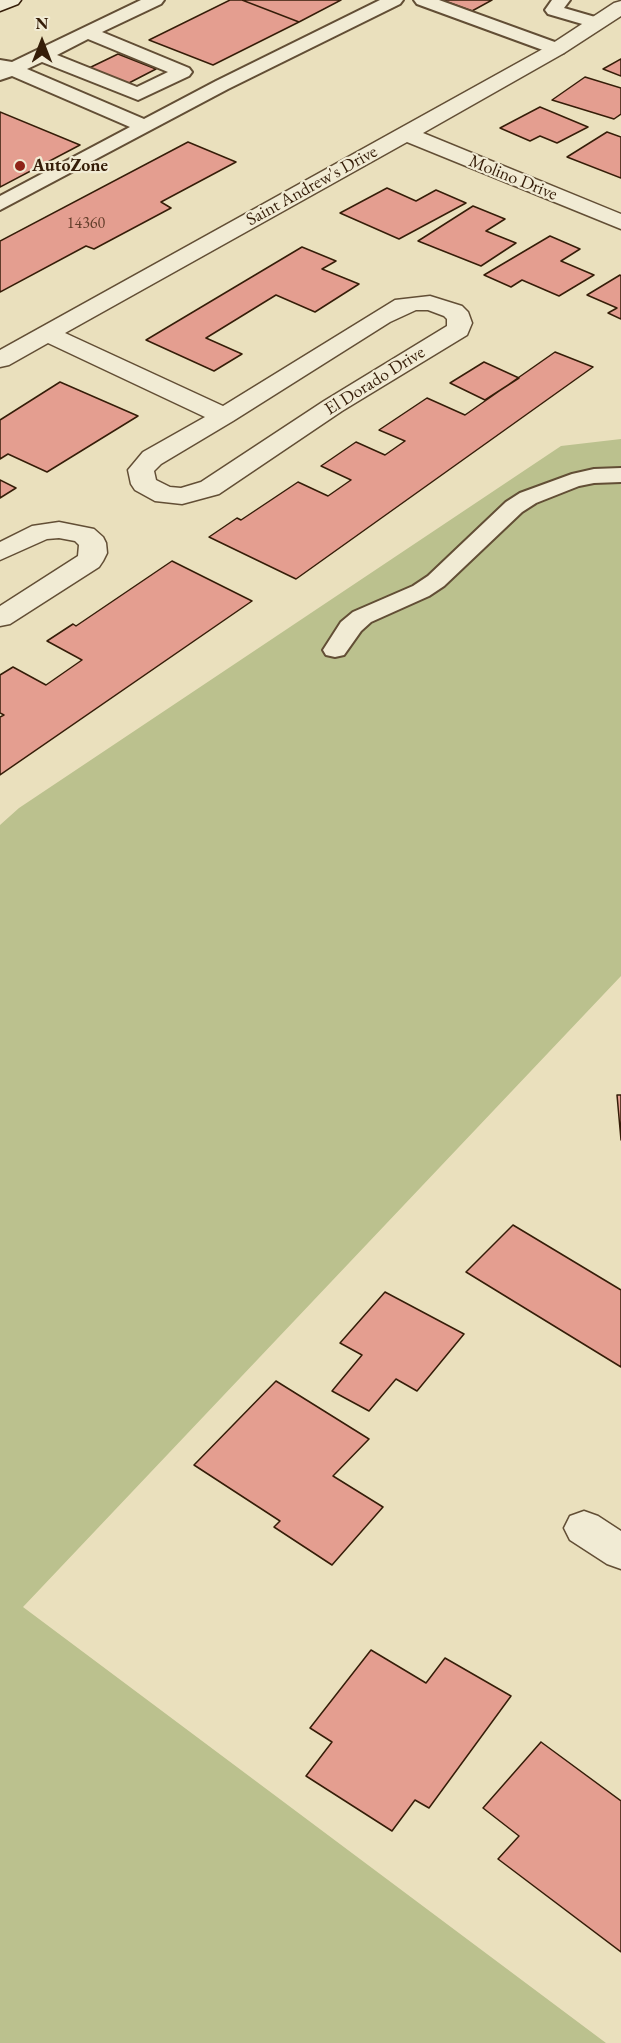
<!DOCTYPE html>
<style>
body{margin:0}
#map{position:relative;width:621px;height:2043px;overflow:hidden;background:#eae0bd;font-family:"EB Garamond",serif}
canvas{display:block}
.north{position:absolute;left:12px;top:12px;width:60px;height:60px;-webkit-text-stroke:4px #f1ebd4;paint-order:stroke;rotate:0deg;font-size:16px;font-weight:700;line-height:24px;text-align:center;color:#351d08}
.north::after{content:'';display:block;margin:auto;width:21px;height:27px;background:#351d08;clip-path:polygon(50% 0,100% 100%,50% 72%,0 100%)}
</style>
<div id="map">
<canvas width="621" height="2043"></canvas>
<div class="north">N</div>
</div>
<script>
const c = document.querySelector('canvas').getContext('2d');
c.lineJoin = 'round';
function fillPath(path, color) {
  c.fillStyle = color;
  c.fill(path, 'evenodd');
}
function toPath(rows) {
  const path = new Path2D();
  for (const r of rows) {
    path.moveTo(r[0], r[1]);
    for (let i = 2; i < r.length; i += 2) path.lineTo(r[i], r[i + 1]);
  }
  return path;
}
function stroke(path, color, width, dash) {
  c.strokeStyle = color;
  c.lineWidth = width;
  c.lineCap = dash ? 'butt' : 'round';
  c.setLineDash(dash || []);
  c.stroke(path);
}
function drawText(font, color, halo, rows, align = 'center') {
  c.font = font + ' "EB Garamond",serif';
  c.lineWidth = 4.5;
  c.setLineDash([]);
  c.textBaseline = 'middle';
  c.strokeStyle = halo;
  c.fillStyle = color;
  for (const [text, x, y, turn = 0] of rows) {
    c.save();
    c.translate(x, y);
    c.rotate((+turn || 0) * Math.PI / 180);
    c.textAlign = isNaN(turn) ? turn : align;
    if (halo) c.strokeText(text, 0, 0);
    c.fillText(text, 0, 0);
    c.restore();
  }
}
const green = toPath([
 [621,439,621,976,23,1607,606,2043,0,2043,0,825,19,808,561,446]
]);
const building = toPath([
 [230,0,242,0,299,22,213,65,149,40,230,0],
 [242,0,341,0,299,22,242,0],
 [442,0,492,0,472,11,442,0],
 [118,54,156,69,127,84,89,68,118,54],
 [621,59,621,76,603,69,621,59],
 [585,77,621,88,621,114,614,119,552,100,585,77],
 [540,107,588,127,557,143,540,136,530,141,500,128,540,107],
 [0,112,80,145,0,187,0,112],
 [607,132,621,137,621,178,567,157,607,132],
 [188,142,236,162,161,202,171,208,94,249,86,246,0,292,0,241,188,142],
 [387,188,416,201,436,190,466,203,399,239,340,213,387,188],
 [473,206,505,219,486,231,516,243,481,266,418,241,473,206],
 [550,236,580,249,561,261,594,275,559,296,522,280,511,287,484,275,550,236],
 [302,247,336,261,322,269,359,284,315,312,276,295,206,338,242,354,214,371,146,340,302,247],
 [620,275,621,276,621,319,608,313,617,308,587,295,620,275],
 [555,352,593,367,296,579,209,537,237,518,241,520,298,482,328,496,351,480,321,466,356,442,385,455,405,441,379,430,427,398,465,415,555,352],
 [484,362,519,378,485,400,450,383,484,362],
 [60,382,138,416,47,472,8,454,0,459,0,420,60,382],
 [0,480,16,488,0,498,0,480],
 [172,561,252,601,0,775,0,717,4,715,0,713,0,675,13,667,46,685,82,660,47,641,73,624,76,626,172,561],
 [617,1095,621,1095,621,1140,617,1095],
 [513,1225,621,1290,621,1367,466,1272,513,1225],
 [385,1292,464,1334,417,1391,396,1379,369,1411,332,1391,362,1355,340,1343,385,1292],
 [276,1381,369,1439,333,1476,383,1507,332,1565,274,1527,280,1521,194,1465,276,1381],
 [371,1650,426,1683,445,1658,511,1696,429,1808,415,1800,392,1831,306,1776,332,1742,310,1728,371,1650],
 [541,1742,621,1801,621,1952,498,1859,519,1836,483,1808,541,1742]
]);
const lane = toPath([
 [141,0,164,0,161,4,102,32,189,68,192,72,189,76,138,100,42,62,27,69,144,119,216,81,380,0,403,0,400,4,228,89,0,210,0,196,130,127,12,76,0,80,0,60,12,62,141,0],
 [88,39,168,72,137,87,57,55,88,39],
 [414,0,439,0,563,45,566,49,563,53,557,54,551,53,417,4,414,0],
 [552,0,570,0,564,8,602,19,605,23,602,27,596,28,548,14,545,10,552,0],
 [621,468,621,482,594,483,579,486,536,503,522,512,444,586,429,596,371,622,361,631,344,655,335,657,326,655,323,650,341,622,353,612,413,586,428,576,506,502,520,493,572,474,594,469,621,468]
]);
const street = toPath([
 [621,1,621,16,564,53,423,133,621,214,621,229,407,142,65,333,223,406,395,300,430,296,462,306,468,312,472,323,467,335,342,411,219,494,182,504,155,501,135,490,131,484,128,470,143,452,205,417,48,343,9,365,0,367,0,350,550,45,614,3,621,1],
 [416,310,428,310,444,316,447,319,447,326,324,401,201,482,181,488,170,487,156,480,154,471,161,464,233,421,390,322,416,310],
 [59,522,94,529,103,537,106,543,107,553,103,561,99,567,10,624,0,626,0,606,78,556,79,545,75,541,59,538,47,539,0,560,0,542,32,526,59,522],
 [584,1511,598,1516,621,1531,621,1569,607,1564,570,1540,564,1528,570,1516,584,1511]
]);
const secondary = toPath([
 [0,0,21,0,18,4,0,11,0,0]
]);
const markers = [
 [20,166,6,"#8f2418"]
];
const farNumbernames = [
 ["14360",86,224]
];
const farPoinames = [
 ["AutoZone",32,166]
];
const farStreetnames = [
 ["Molino Drive",513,178,22],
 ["Saint Andrew's Drive",312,186,-29],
 ["El Dorado Drive",375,381,-32]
];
fillPath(green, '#bbc18e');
fillPath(building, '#e49e90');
stroke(building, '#351d08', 1.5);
stroke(lane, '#624e35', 4);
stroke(street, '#624e35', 3);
stroke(secondary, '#351d08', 3);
fillPath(lane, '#f1ebd4');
fillPath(street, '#f1ebd4');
fillPath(secondary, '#f1ebd4');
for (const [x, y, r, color] of markers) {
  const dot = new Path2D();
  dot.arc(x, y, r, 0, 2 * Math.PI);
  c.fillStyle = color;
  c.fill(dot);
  stroke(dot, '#f1ebd4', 2);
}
drawText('16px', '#613d2a', null, farNumbernames);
drawText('bold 18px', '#351d08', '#f1ebd4', farPoinames, 'left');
drawText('18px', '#351d08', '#f1ebd4', farStreetnames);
</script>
